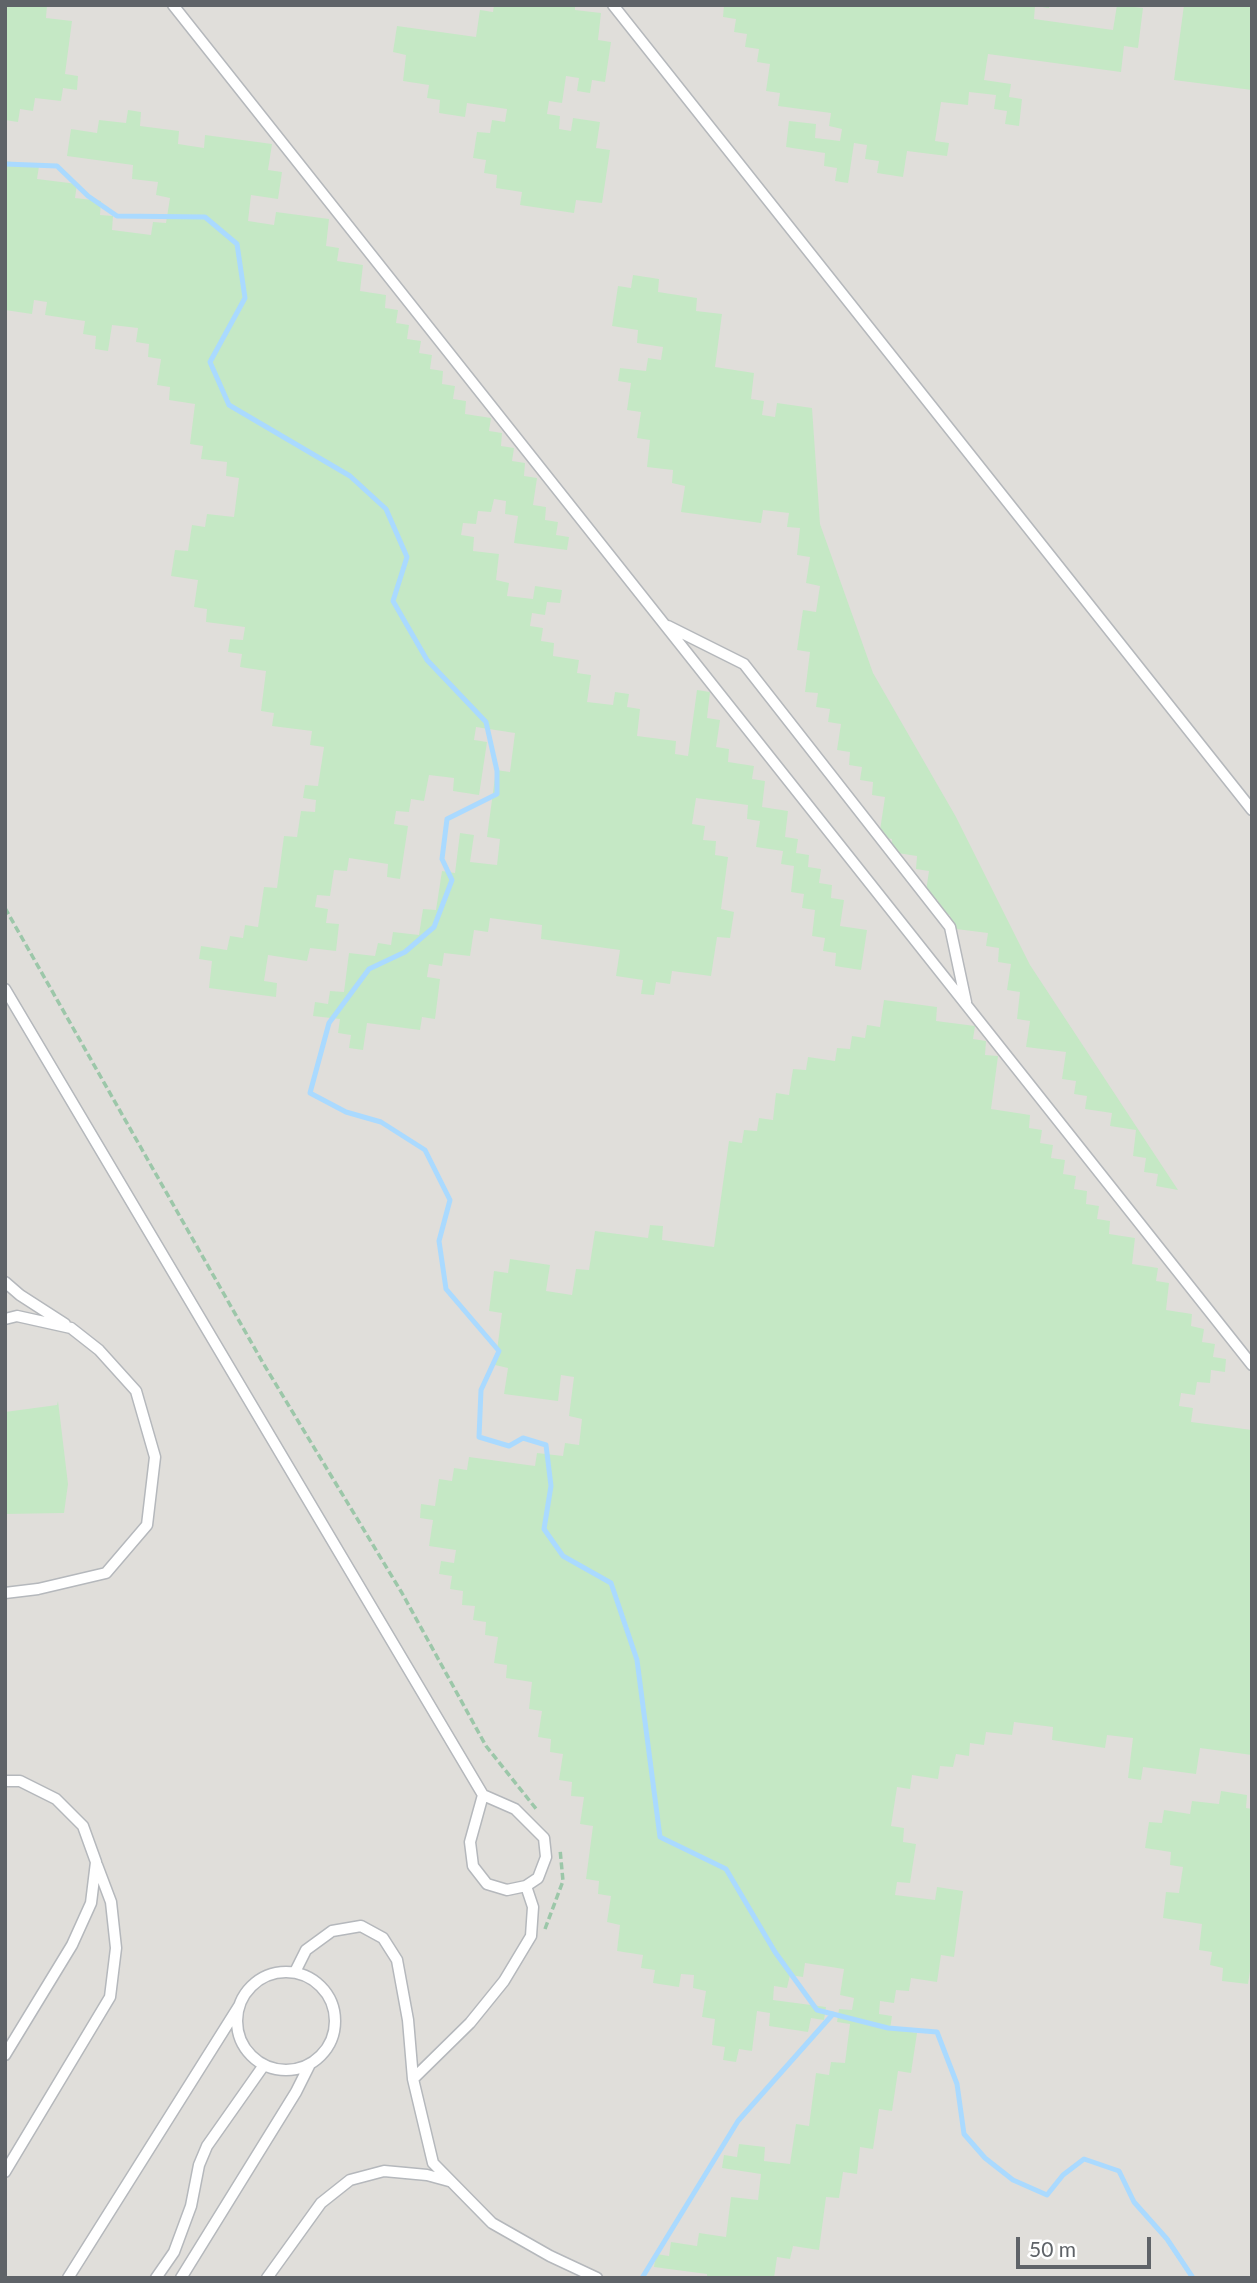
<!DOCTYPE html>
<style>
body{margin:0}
#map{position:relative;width:1257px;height:2283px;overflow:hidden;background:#f1efe8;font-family:Lato,sans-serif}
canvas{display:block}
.frame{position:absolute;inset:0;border:7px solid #5f6368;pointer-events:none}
.scale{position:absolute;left:1016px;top:2237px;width:135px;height:32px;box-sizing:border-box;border:4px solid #5f6368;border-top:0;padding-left:9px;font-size:21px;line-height:24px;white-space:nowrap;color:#5f6368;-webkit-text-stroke:5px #fff;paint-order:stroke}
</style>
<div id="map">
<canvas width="1257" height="2283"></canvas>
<div class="frame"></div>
<div class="scale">50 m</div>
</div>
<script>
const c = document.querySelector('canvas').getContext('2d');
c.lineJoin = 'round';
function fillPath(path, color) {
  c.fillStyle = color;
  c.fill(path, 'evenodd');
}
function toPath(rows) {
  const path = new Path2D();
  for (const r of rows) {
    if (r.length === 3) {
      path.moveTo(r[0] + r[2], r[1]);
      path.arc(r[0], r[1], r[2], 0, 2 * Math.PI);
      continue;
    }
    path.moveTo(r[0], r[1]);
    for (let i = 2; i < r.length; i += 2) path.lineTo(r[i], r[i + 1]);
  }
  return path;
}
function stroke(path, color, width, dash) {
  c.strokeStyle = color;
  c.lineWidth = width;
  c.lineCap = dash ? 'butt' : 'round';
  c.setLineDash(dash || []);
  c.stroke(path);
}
const industrial = toPath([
 [5,5,1252,5,1252,2278,5,2278]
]);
const green = toPath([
 [5,5,47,5,46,18,72,21,65,74,78,76,77,90,63,88,61,101,35,98,33,111,20,109,18,122,5,120],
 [494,5,575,5,575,10,601,13,598,40,611,42,605,82,592,80,590,93,577,91,579,78,566,76,562,103,549,101,547,114,560,116,559,129,571,131,573,118,600,122,596,148,610,150,602,203,576,200,574,213,520,205,522,192,496,188,497,175,484,173,486,160,473,158,477,132,490,133,492,120,505,122,507,109,467,103,465,117,439,113,440,100,427,98,429,85,403,81,406,55,393,52,397,26,476,37,480,10,493,12],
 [724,5,1049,5,1049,8,1035,6,1034,19,1113,30,1117,5,1143,8,1138,48,1124,46,1121,72,988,54,984,80,1011,84,1009,97,1022,99,1019,126,1005,124,1007,111,994,109,996,95,969,92,968,105,941,102,935,141,949,143,947,156,907,151,903,177,877,173,879,161,865,159,867,145,854,143,848,183,835,181,837,168,824,166,825,153,786,147,789,121,816,124,815,138,840,141,842,129,829,126,831,113,778,106,780,93,766,91,770,64,757,62,759,49,745,47,747,34,734,32,736,19,723,17],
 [1184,5,1252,5,1252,90,1174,80],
 [128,110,141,112,140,126,179,131,178,144,204,148,205,135,272,144,268,170,282,172,278,199,251,195,248,221,274,225,276,212,329,219,326,246,339,248,337,261,363,265,360,291,386,295,385,308,398,310,396,323,409,325,407,339,421,341,419,353,432,355,430,369,443,371,442,384,455,386,453,399,466,401,465,414,491,418,489,431,502,433,501,446,514,448,512,461,525,463,524,476,537,478,533,505,546,507,545,520,558,522,556,535,569,537,567,550,514,543,518,516,505,514,506,501,494,499,491,512,478,511,476,524,463,523,461,535,474,537,473,551,499,554,496,580,509,583,507,596,533,599,535,586,562,590,560,603,547,602,545,615,532,613,530,626,543,628,541,641,554,643,553,656,579,660,577,673,591,675,587,702,613,705,615,692,629,694,627,707,640,709,637,736,676,741,675,754,688,756,697,690,710,692,707,718,720,720,716,747,729,749,728,762,754,766,752,779,765,781,762,807,788,811,785,837,798,839,796,853,809,855,808,867,821,869,819,883,832,885,831,898,844,900,840,926,867,930,861,970,835,966,836,953,823,951,825,938,812,936,815,910,802,908,804,894,791,892,794,866,781,864,783,851,756,847,760,821,747,819,748,805,696,798,692,824,705,826,703,840,716,841,715,855,728,857,721,909,734,912,730,938,717,937,711,976,672,971,670,984,656,982,654,995,641,994,643,980,616,976,620,950,541,939,542,925,490,918,488,932,474,930,470,956,444,953,442,966,429,964,427,977,440,979,435,1019,422,1017,420,1030,367,1023,363,1050,349,1048,351,1035,338,1033,340,1019,313,1016,315,1002,328,1004,330,991,344,992,349,953,375,956,378,943,391,945,393,932,419,935,423,909,436,910,442,871,455,873,460,833,474,835,470,862,497,865,500,839,487,837,496,770,510,772,515,733,476,727,474,740,487,742,479,795,453,791,454,778,429,775,424,801,411,799,409,812,396,811,394,824,408,826,400,879,387,877,388,864,349,858,347,871,334,870,330,896,317,895,315,907,328,909,326,923,339,924,336,951,310,948,307,961,268,955,264,981,277,983,276,997,209,988,212,961,199,959,201,946,227,950,230,936,243,938,245,925,258,927,264,887,277,888,284,836,297,837,301,811,315,812,316,800,303,798,305,785,318,786,324,747,310,745,312,731,272,726,274,713,261,711,266,671,240,667,242,654,228,652,230,639,243,640,245,627,206,622,207,609,194,607,198,580,171,576,175,550,188,551,192,525,205,527,207,514,234,517,239,478,226,476,227,462,201,459,203,446,190,444,195,404,169,400,170,387,157,385,161,359,148,357,149,344,136,342,138,328,112,325,108,351,95,349,96,336,83,334,85,321,45,315,47,302,34,300,32,314,5,310,5,161,39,166,37,179,77,184,75,198,101,201,100,215,113,216,112,230,151,235,153,222,166,223,170,198,156,195,158,182,132,179,133,165,67,156,71,129,97,133,99,120,126,123],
 [633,275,659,279,658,292,697,298,696,311,722,314,715,367,754,373,751,399,764,401,762,415,775,417,777,403,812,408,820,524,873,673,956,817,1030,965,1178,1190,1156,1186,1158,1174,1144,1172,1146,1158,1133,1156,1136,1130,1110,1126,1112,1113,1085,1109,1087,1096,1074,1094,1076,1081,1062,1079,1066,1052,1026,1047,1030,1021,1017,1019,1020,992,1007,990,1011,964,998,962,999,948,986,946,988,933,948,928,950,915,937,913,938,900,925,898,929,871,916,869,917,856,891,852,892,839,879,837,885,797,872,795,873,782,860,780,862,767,849,765,850,752,837,750,841,724,828,722,830,709,816,707,818,693,805,692,810,652,797,650,803,610,816,612,820,586,806,583,810,557,797,555,800,528,787,527,789,513,763,510,761,523,681,512,685,486,672,483,673,470,647,467,650,440,637,438,641,412,627,410,631,383,618,381,620,368,646,371,648,358,661,360,663,347,637,343,638,330,612,326,618,286,631,288],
 [884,1000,937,1007,936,1021,975,1026,973,1039,986,1041,985,1055,998,1056,991,1109,1030,1115,1029,1128,1042,1130,1040,1143,1053,1145,1051,1158,1065,1160,1063,1174,1076,1176,1074,1189,1087,1191,1086,1204,1099,1206,1097,1219,1110,1221,1109,1234,1135,1238,1132,1264,1158,1268,1156,1281,1169,1283,1166,1310,1192,1314,1191,1326,1204,1329,1202,1342,1215,1344,1213,1357,1226,1359,1225,1372,1211,1370,1210,1383,1197,1382,1195,1395,1181,1393,1179,1406,1193,1408,1191,1422,1252,1430,1252,1755,1200,1748,1196,1774,1143,1767,1141,1780,1128,1778,1133,1738,1107,1735,1105,1748,1052,1740,1053,1727,1014,1722,1012,1735,986,1732,984,1745,970,1743,969,1756,956,1754,953,1767,940,1766,938,1779,912,1775,910,1789,897,1787,891,1826,904,1828,903,1842,916,1844,910,1883,897,1882,895,1895,935,1900,937,1887,963,1891,954,1957,941,1955,937,1982,911,1978,909,1991,896,1990,894,2003,880,2001,879,2014,892,2016,890,2029,917,2033,911,2073,898,2071,892,2111,879,2109,873,2149,860,2147,857,2174,843,2172,839,2198,826,2197,819,2250,793,2246,790,2259,777,2257,774,2278,707,2278,707,2274,654,2267,656,2254,669,2256,671,2242,697,2246,699,2233,726,2237,731,2197,758,2200,761,2174,722,2168,724,2155,737,2157,739,2144,765,2147,764,2161,790,2164,796,2124,809,2126,816,2073,829,2075,831,2062,845,2063,850,2024,837,2022,839,2009,852,2010,854,1998,840,1995,844,1969,805,1963,803,1977,790,1975,787,1988,774,1986,773,2000,826,2007,824,2020,811,2018,808,2032,769,2026,770,2013,757,2011,752,2051,739,2049,736,2062,723,2060,725,2047,712,2045,715,2019,702,2017,706,1991,693,1988,694,1975,681,1974,679,1987,653,1983,655,1970,641,1968,643,1955,617,1951,620,1925,607,1922,611,1896,598,1894,599,1881,586,1879,593,1826,580,1824,584,1797,571,1796,572,1782,559,1780,563,1754,550,1752,551,1739,538,1737,542,1711,529,1709,532,1682,506,1678,507,1665,494,1663,498,1637,485,1635,486,1622,473,1620,475,1606,462,1605,463,1591,450,1589,452,1576,439,1574,441,1561,454,1563,456,1550,429,1546,433,1520,420,1518,421,1504,435,1506,439,1479,452,1481,454,1468,467,1470,469,1457,535,1466,537,1453,563,1456,565,1443,579,1445,582,1419,569,1416,574,1377,561,1375,558,1401,504,1394,508,1368,495,1365,502,1313,489,1311,494,1271,508,1273,510,1259,550,1265,546,1291,572,1295,576,1269,589,1270,595,1231,648,1238,650,1225,663,1226,662,1240,714,1247,729,1141,742,1143,744,1130,757,1131,759,1118,773,1120,776,1093,789,1095,793,1069,806,1070,808,1057,835,1061,837,1048,850,1049,852,1036,865,1038,867,1025,880,1027],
 [58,1401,68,1484,64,1513,5,1514,5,1412,57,1405],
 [1221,1791,1247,1795,1246,1808,1252,1809,1252,1958,1248,1984,1222,1981,1223,1968,1210,1965,1212,1952,1199,1950,1202,1924,1163,1918,1166,1892,1179,1893,1183,1867,1170,1865,1171,1852,1145,1848,1149,1822,1162,1823,1164,1810,1190,1814,1192,1801,1219,1804]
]);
const stream = toPath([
 [5,164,57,166,88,196,117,216,205,217,237,244,245,298,210,362,229,405,350,476,386,509,407,557,393,601,427,660,486,722,497,771,497,794,447,819,442,859,452,880,434,927,405,952,369,969,329,1023,310,1093,346,1112,381,1122,425,1150,450,1200,439,1241,446,1289,499,1351,481,1390,479,1437,509,1446,523,1438,546,1445,551,1486,544,1529,563,1556,611,1583,637,1660,660,1837,726,1869,775,1952,817,2010,888,2028,937,2032,957,2084,964,2134,985,2158,1013,2180,1047,2195,1063,2175,1084,2159,1119,2171,1134,2202,1167,2239,1193,2278],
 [642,2278,738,2121,833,2014]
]);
const path = toPath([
 [5,908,263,1363,402,1593,486,1746,537,1810],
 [545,1929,563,1881,560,1849]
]);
const lane = toPath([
 [173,5,1252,1365],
 [613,5,1252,810],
 [668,626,744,664,950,927,966,1002],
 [5,989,483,1795,470,1842,473,1866,487,1884,507,1890,526,1886,538,1878,546,1857,544,1838,515,1809,483,1795],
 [5,1282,20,1295,65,1324],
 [5,1319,17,1316,71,1328,99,1350,136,1391,155,1457,147,1525,106,1573,38,1589,5,1593],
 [5,1781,20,1781,56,1799,83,1826,96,1862,91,1903,72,1945,5,2055],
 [295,1972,306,1950,332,1931,361,1926,383,1938,397,1960,408,2020,413,2079,433,2163,492,2223,550,2256,597,2278],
 [286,2021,49],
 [413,2079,470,2023,504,1981,531,1936,533,1907,526,1886],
 [5,2172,110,1997,116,1948,111,1902,97,1865],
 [68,2278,239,2006],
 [156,2278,174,2252,191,2206,199,2165,207,2146,264,2065],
 [181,2278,296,2092,310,2064],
 [267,2278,321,2203,350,2180,384,2171,427,2175,449,2181]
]);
fillPath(industrial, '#e0deda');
fillPath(green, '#c5e8c5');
stroke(stream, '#aadaff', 5);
stroke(lane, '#b5b8bc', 13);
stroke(path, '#9cc7a9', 3.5, [7, 3.5]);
stroke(lane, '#fff', 10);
</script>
